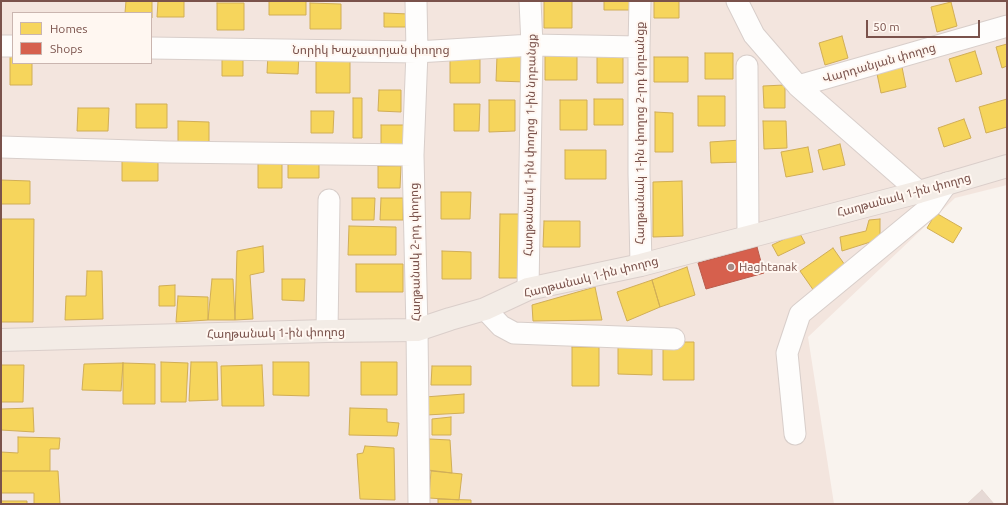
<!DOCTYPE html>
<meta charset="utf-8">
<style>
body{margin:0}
#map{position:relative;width:1008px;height:505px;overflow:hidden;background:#f9f3ee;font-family:Ubuntu,sans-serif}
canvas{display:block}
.frame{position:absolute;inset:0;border:2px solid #7a524b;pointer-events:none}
.legend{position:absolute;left:12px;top:12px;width:140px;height:52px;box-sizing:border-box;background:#fff7f1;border:1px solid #cab5af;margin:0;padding:5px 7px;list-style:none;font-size:12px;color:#7a524b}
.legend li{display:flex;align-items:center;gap:8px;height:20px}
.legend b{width:20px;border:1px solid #cab5af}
.scale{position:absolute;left:866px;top:20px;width:114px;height:18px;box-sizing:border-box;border:2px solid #7a524b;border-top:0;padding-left:5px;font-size:12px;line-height:14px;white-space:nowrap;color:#7a524b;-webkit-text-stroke:3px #fff7f1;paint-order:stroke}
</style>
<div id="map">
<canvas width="1008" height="505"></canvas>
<div class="frame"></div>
<ul class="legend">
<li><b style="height:11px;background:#f6d55c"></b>Homes</li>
<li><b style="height:11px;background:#d6604d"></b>Shops</li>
</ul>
<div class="scale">50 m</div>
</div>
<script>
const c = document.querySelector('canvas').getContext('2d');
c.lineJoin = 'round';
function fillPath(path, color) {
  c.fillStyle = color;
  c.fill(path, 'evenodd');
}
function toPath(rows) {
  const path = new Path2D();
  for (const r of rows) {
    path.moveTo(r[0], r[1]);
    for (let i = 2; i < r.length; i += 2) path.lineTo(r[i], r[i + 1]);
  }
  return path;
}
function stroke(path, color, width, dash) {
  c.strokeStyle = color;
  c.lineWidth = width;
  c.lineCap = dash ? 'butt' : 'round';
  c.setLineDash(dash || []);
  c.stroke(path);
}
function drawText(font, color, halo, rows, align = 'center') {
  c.font = font + ' Ubuntu,"Noto Sans Armenian",sans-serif';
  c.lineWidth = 4;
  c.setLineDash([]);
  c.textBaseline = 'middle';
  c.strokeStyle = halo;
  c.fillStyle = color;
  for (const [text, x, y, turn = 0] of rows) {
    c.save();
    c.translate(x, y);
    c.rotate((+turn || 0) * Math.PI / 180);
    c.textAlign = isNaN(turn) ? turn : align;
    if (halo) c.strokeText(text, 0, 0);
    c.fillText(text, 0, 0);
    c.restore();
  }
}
const residential = toPath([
 [1,1,1007,1,1007,185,955,198,808,337,834,504,1,504],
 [13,13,151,13,151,63,13,63]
]);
const homes = toPath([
 [126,1,152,1,152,18,151,18,151,13,125,13,126,1],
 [158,1,184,1,184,17,157,17,158,1],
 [269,1,306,1,306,15,269,15,269,1],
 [544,1,572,1,572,28,544,28,544,1],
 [604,1,636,1,636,10,604,10,604,1],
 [654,1,679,1,679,18,654,18,654,1],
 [951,2,957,26,937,32,931,7,951,2],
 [217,3,244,3,244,30,217,30,217,3],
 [310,3,341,4,341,29,310,29,310,3],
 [384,13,409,14,409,27,384,27,384,13],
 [842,36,848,58,825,65,819,43,842,36],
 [1007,44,1007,66,1002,68,996,47,1007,44],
 [975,51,982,74,956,82,949,59,975,51],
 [243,52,243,76,222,76,222,53,243,52],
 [705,53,733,53,733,79,705,79,705,53],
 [268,54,299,54,298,74,267,73,268,54],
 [545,54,577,54,577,80,545,80,545,54],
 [10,55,13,55,13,63,32,63,32,85,10,85,10,55],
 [497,56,526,56,526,82,496,81,497,56],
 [597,56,623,56,623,83,597,83,597,56],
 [450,57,480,57,480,83,450,83,450,57],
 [654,57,688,57,688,82,654,82,654,57],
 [316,59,350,59,350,93,316,93,316,59],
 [901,62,906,87,881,93,876,69,901,62],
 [785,85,785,108,764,108,763,86,785,85],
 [379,90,401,90,401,112,378,111,379,90],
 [698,96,725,96,725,126,698,126,698,96],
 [353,98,362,98,362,138,353,138,353,98],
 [594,99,623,99,623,125,594,125,594,99],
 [1007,99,1007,127,986,133,979,107,1007,99],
 [489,100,515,100,515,131,489,132,489,100],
 [560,100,587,100,587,130,560,130,560,100],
 [136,104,167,104,167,128,136,128,136,104],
 [454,104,480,104,479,131,454,131,454,104],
 [78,108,109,108,108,131,77,131,78,108],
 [311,111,334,111,333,133,311,133,311,111],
 [655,112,673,113,673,152,655,152,655,112],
 [964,119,971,138,944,147,938,128,964,119],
 [178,121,209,122,209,145,178,145,178,121],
 [763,121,786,121,787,148,764,149,763,121],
 [381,125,404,125,404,147,381,147,381,125],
 [741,140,742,162,711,163,710,142,741,140],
 [840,144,845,165,823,170,818,150,840,144],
 [808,147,813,172,786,177,781,152,808,147],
 [565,150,606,150,606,179,565,179,565,150],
 [122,155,158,155,158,181,122,181,122,155],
 [288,161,319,162,319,178,288,178,288,161],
 [258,162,282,162,282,188,258,188,258,162],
 [378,166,401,166,400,188,378,188,378,166],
 [1,180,30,181,30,204,1,204,1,180],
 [682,181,683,236,653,237,653,182,682,181],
 [441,192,471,192,470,219,441,219,441,192],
 [352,198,375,198,374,220,352,220,352,198],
 [381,198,403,198,403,220,380,220,381,198],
 [936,213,962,228,953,243,927,228,936,213],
 [500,214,522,214,521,278,499,278,500,214],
 [1,219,34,219,33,322,1,322,1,219],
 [880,219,880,239,842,251,840,237,866,231,869,220,880,219],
 [544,221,580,221,580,247,543,247,544,221],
 [349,226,396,227,396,255,348,255,349,226],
 [799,232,805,243,778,256,772,245,799,232],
 [263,246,264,272,250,275,253,319,235,320,237,251,263,246],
 [833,248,847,268,814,291,800,271,833,248],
 [442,251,471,252,471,279,442,279,442,251],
 [356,264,403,264,403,292,356,292,356,264],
 [687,267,695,295,660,307,652,280,687,267],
 [87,271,102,271,103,319,65,320,66,296,86,296,87,271],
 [212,279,233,279,235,320,208,320,212,279],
 [282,279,305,279,304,301,282,300,282,279],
 [652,280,660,307,627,321,617,292,652,280],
 [175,285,175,306,159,306,159,286,175,285],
 [595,287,602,320,533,321,532,305,595,287],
 [178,296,208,297,208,320,176,322,178,296],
 [663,342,694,342,694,380,663,380,663,342],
 [618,344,652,344,652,375,618,374,618,344],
 [572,347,599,347,599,386,572,386,572,347],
 [161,362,188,363,186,402,161,402,161,362],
 [191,362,217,362,218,400,189,401,191,362],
 [273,362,309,362,309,396,273,395,273,362],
 [361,362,397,362,397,395,361,395,361,362],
 [123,363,121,391,82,390,84,364,123,363],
 [123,363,155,364,155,404,123,404,123,363],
 [1,365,24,365,23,402,1,402,1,365],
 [262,365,264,406,222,406,221,366,262,365],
 [432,366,471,366,471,385,431,385,432,366],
 [464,394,464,413,426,415,425,397,464,394],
 [33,408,34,432,1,430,1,409,33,408],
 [350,408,387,409,387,422,399,423,397,436,349,435,350,408],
 [451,417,451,435,432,435,432,419,451,417],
 [18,437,60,438,59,449,50,449,50,471,1,471,1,452,18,453,18,437],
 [429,439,450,440,452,473,428,470,429,439],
 [365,446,394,448,395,500,360,499,357,454,363,453,365,446],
 [1,471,58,471,60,504,34,504,34,493,1,493,1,471],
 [431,471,462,474,459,500,429,498,431,471],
 [438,499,471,500,471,504,438,504,438,499],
 [1,501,27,501,27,504,1,504,1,501]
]);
const shops = toPath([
 [757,247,764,273,706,289,698,263,757,247]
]);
const building = toPath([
 [982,490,994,504,967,504,982,490]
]);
const minor = toPath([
 [416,1,417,52,413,155,417,330,419,504],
 [640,1,639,47,639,174,641,265],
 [737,1,754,35,798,86,919,192],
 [1,46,13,46],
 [151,48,417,52,532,45,639,47],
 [747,66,748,237],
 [798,86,1007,26],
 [1,147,168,152,413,155],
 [528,289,532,45,530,1],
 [485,309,501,326,514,333,674,339],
 [327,331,329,200],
 [795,434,787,353,800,314,931,206,947,183]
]);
const major = toPath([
 [1,340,327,331,417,330,450,319,485,309,528,289,641,265,748,237,919,192,1007,166]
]);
const markers = [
 [731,267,4,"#a68a84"]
];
const streetNames = [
 ["Նորիկ Խաչատրյան փողոց",371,50],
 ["Վարդանյան փողոց",879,63,-16],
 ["Հաղթանակ 1-ին փողոց 2-րդ նրբանցք",640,133,-90],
 ["Հաղթանակ 1-ին փողոց 1-ին նրբանցք",530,145,-89],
 ["Հաղթանակ 1-ին փողոց",904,195,-15],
 ["Հաղթանակ 2-րդ փողոց",415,252,-91],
 ["Հաղթանակ 1-ին փողոց",591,277,-14],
 ["Հաղթանակ 1-ին փողոց",276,333,-1]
];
const poiNames = [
 ["Haghtanak",739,267]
];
fillPath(residential, '#f3e5de');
fillPath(homes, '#f6d55c');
stroke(homes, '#d1ae57', 1);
fillPath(shops, '#d6604d');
stroke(shops, '#ba5c4c', 1);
fillPath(building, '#e6d9d5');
stroke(building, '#e3d5d0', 1);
stroke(minor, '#d8ceca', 23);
stroke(major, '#daceca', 24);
stroke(minor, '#fefdfc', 21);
stroke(major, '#f3ece6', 22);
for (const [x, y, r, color] of markers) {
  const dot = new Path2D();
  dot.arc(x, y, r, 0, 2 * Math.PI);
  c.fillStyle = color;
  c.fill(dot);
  stroke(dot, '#fff7f1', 1.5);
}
drawText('12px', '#7a524b', '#fff7f1', streetNames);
drawText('12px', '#7a524b', '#fff7f1', poiNames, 'left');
</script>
